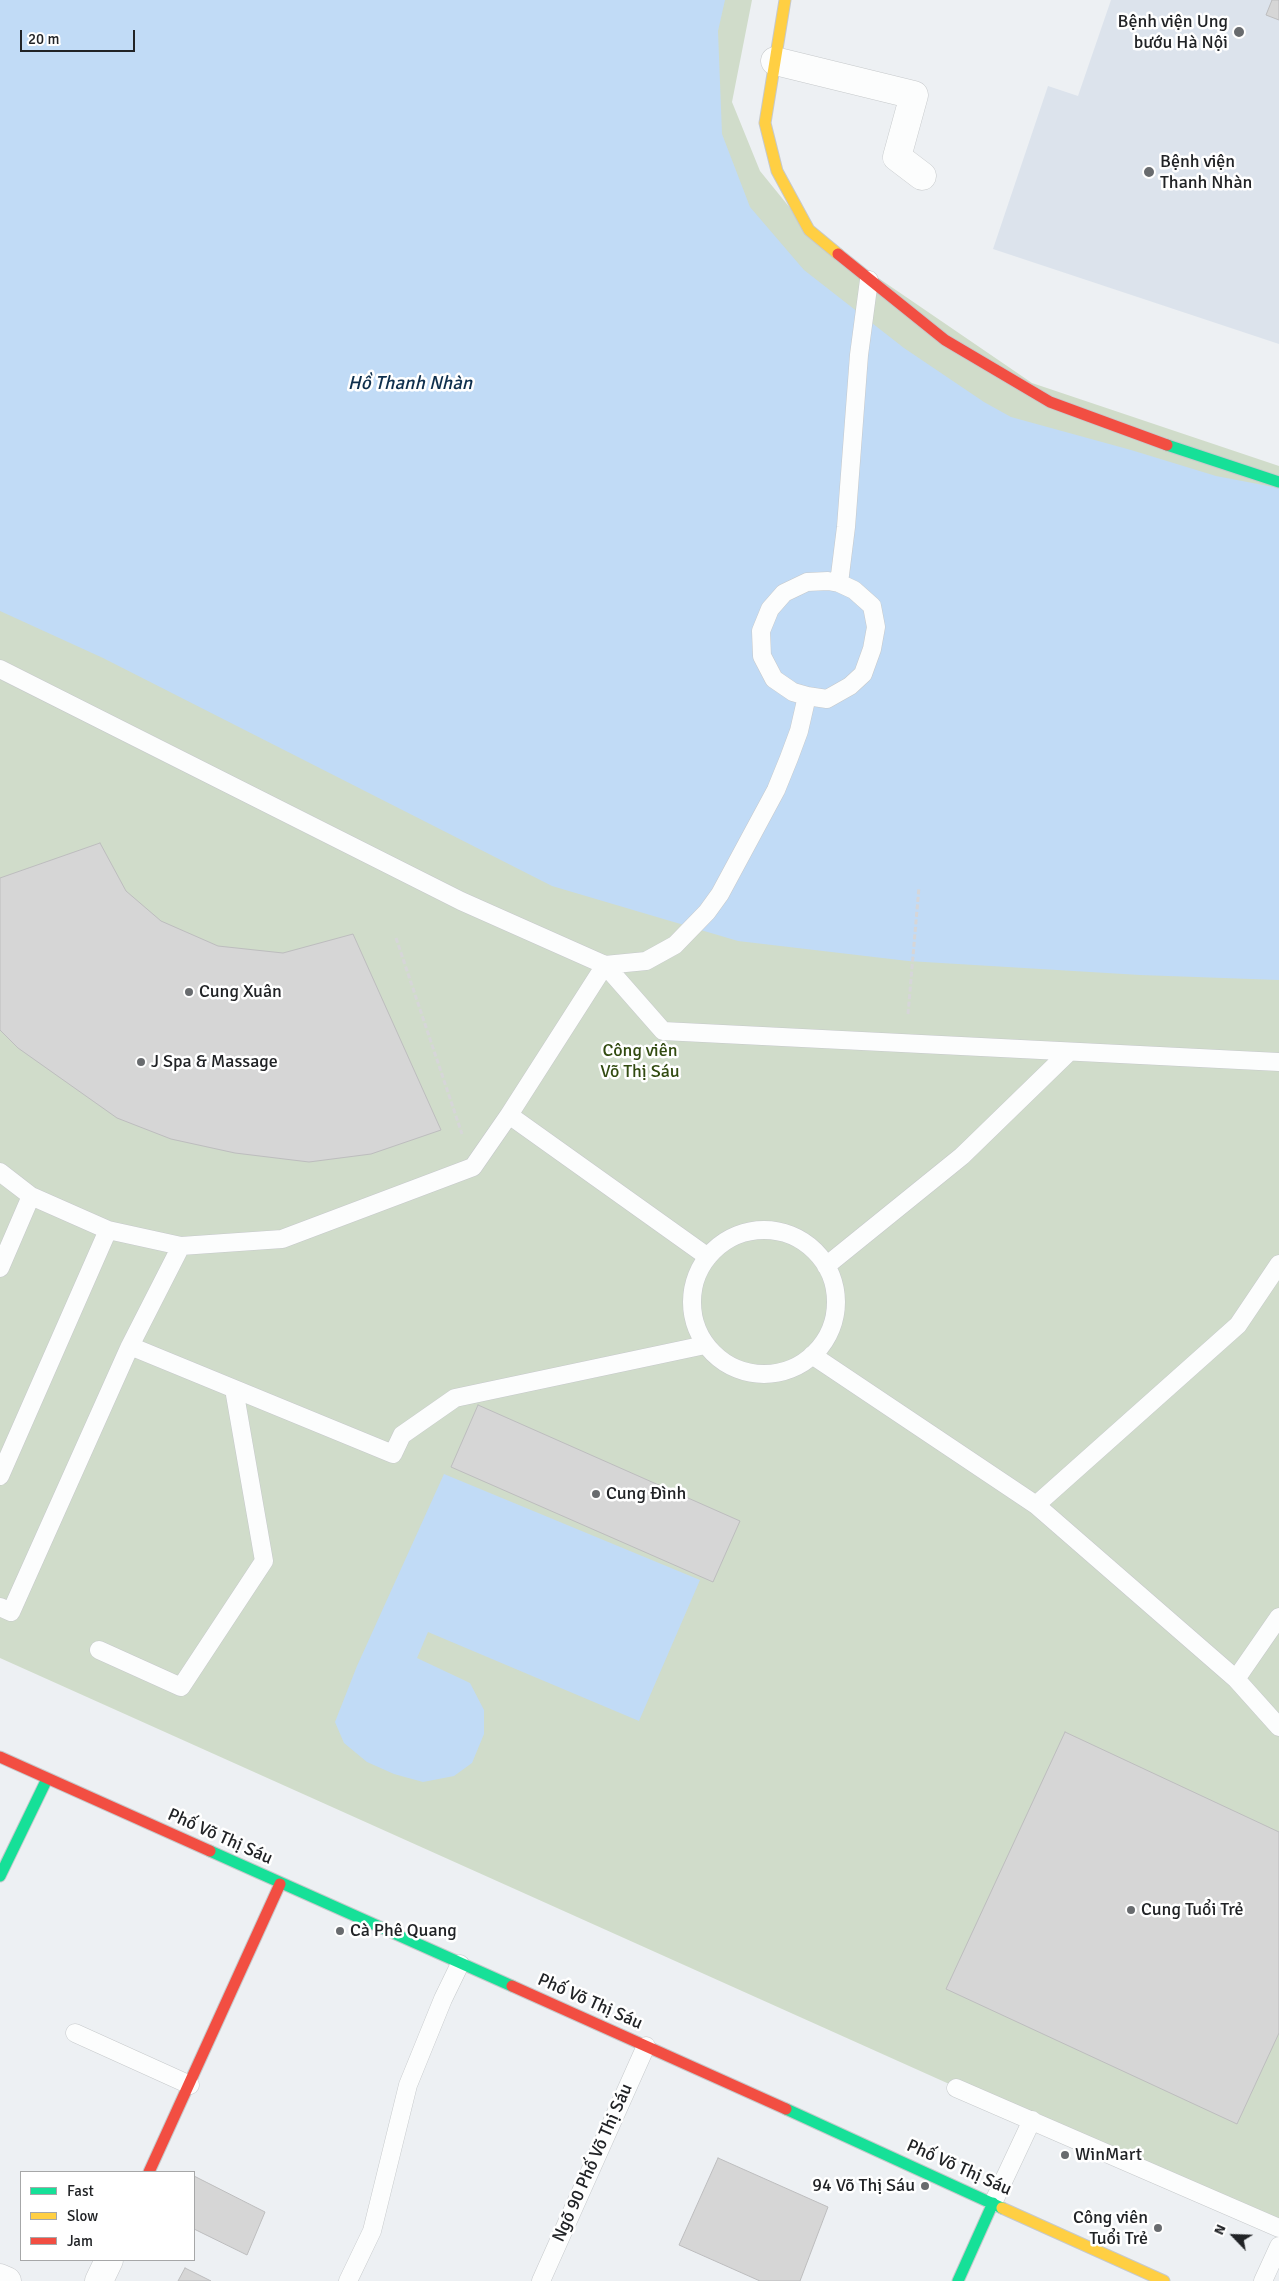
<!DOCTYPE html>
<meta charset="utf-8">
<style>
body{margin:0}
#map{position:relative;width:1279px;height:2281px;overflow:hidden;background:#edf0f3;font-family:Signika,sans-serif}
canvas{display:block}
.legend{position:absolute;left:20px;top:2171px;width:175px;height:90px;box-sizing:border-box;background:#fff;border:1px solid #a6a7a8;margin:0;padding:6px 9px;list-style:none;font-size:15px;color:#212326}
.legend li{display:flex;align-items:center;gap:10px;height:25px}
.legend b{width:25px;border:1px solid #a6a7a8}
.north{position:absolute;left:1209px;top:2211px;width:50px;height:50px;-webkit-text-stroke:4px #fff;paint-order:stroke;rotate:294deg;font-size:14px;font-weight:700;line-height:20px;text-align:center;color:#212326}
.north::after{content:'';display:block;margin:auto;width:18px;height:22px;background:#212326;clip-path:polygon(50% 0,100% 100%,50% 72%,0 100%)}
.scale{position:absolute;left:20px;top:30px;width:115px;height:22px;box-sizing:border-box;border:2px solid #212326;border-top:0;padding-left:6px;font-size:15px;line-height:18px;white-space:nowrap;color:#212326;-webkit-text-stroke:4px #fff;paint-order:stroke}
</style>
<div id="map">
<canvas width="1279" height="2281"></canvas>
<ul class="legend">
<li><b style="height:6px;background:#16e098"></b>Fast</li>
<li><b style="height:6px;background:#ffcf43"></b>Slow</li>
<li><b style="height:6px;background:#f24e42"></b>Jam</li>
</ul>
<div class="north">N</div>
<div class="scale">20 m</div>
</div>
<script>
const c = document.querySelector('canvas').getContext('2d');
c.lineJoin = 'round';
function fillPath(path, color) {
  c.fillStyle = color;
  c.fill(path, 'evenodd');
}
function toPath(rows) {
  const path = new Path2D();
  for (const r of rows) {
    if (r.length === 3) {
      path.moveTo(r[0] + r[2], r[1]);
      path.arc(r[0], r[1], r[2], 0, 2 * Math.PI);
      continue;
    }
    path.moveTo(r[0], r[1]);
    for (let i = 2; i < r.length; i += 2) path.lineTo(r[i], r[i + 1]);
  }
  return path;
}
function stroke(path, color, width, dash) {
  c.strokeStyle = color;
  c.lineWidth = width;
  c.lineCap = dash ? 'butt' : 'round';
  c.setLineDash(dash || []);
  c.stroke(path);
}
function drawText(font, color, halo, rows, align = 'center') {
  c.font = font + ' Signika,sans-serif';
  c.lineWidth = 5;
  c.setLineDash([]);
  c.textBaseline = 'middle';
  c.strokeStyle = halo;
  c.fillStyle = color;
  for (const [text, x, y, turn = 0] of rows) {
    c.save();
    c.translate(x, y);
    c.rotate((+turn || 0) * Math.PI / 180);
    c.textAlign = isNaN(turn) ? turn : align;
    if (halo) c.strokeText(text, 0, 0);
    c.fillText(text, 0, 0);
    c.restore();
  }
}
const built = toPath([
 [1111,0,1279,0,1279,344,993,249,1048,86,1078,96]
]);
const green = toPath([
 [0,0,752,0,732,102,760,171,808,230,1032,383,1279,466,1279,2232,0,1658]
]);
const water = toPath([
 [0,0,725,0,718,31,722,134,750,207,804,270,904,348,984,402,1011,417,1131,450,1216,476,1279,488,1279,980,1140,975,908,961,738,941,552,886,103,658,0,611],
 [444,1474,700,1580,639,1721,428,1632,417,1658,470,1683,484,1710,484,1734,472,1763,454,1776,423,1782,394,1774,367,1762,344,1743,335,1722,357,1666]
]);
const building = toPath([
 [1272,0,1279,0,1279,20,1266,15,1272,0],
 [100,843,126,891,161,921,218,946,283,953,353,934,441,1130,371,1154,309,1162,235,1153,171,1139,117,1118,18,1048,0,1030,0,878,100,843],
 [478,1405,740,1521,713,1582,451,1467,478,1405],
 [1065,1732,1279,1832,1279,2033,1237,2124,946,1989,1065,1732],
 [718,2158,828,2207,800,2281,760,2281,679,2245,718,2158],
 [194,2176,265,2212,247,2255,194,2229,194,2176],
 [185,2268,211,2281,178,2281,185,2268]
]);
const path = toPath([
 [396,938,462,1134],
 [908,1014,919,887]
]);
const lane = toPath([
 [0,669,461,901,605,965,663,1031,1279,1062],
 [807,696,827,699,850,686,863,674,872,649,876,627,872,606,854,590,839,583],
 [605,965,646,961,675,945,707,912,720,894,776,790,789,758,799,731,807,696,793,692,774,679,762,656,761,631,770,609,784,593,807,582,828,581,839,583,846,527,859,355,869,280],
 [509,1115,708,1257],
 [0,1172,31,1196,108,1230,181,1246,282,1239,473,1167,509,1115,605,965],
 [764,1302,72],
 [826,1266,962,1156,1068,1053],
 [0,1268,31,1196],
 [130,1346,393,1454,402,1435,455,1398,705,1345],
 [812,1355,1036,1505,1236,1679,1279,1727],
 [0,1476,108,1230],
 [1036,1505,1238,1325,1279,1264],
 [0,1607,11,1612,130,1346,181,1246],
 [99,1650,181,1687,264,1561,234,1389],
 [1236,1679,1279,1617],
 [75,2033,190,2085],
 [956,2088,1279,2228],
 [993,2203,1032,2120],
 [348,2281,372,2231,408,2085,443,1999,460,1964],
 [541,2281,646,2046],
 [1263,2281,1279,2246]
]);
const street = toPath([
 [775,61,914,95,897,157,922,176],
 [0,2278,7,2281],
 [99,2281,109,2260]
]);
const fast = toPath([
 [1167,445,1279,482],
 [210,1851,512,1986],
 [0,1876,47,1779],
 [786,2109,1002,2208],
 [958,2281,993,2203]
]);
const slow = toPath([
 [785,0,765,123,777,171,809,230,838,254],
 [1002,2208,1164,2281]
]);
const jam = toPath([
 [838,254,945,340,1050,402,1167,445],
 [0,1757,210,1851],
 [512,1986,786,2109],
 [149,2172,280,1884]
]);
const markers = [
 [1239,32,6,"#686b6e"],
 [1149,172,6,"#686b6e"],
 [189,992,5,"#686b6e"],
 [141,1062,5,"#686b6e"],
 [596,1494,5,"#686b6e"],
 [1131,1910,5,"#686b6e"],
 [340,1931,5,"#686b6e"],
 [1065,2155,5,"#686b6e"],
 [925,2186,5,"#686b6e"],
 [1158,2228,5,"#686b6e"]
];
const poiNames = [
 ["Bệnh viện Ung",1228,22,"right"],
 ["bướu Hà Nội",1228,43,"right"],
 ["Bệnh viện",1160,162],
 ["Thanh Nhàn",1160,183],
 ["Cung Xuân",199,992],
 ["J Spa & Massage",151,1062],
 ["Cung Đình",606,1494],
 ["Cung Tuổi Trẻ",1141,1910],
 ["Cà Phê Quang",350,1931],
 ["WinMart",1075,2155],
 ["94 Võ Thị Sáu",915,2186,"right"],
 ["Công viên",1148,2218,"right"],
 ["Tuổi Trẻ",1148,2239,"right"]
];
const parkNames = [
 ["Công viên",640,1051],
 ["Võ Thị Sáu",640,1072]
];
const streetNames = [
 ["Phố Võ Thị Sáu",220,1837,24],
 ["Phố Võ Thị Sáu",590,2002,24],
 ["Ngõ 90 Phố Võ Thị Sáu",593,2163,-66],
 ["Phố Võ Thị Sáu",959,2168,24]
];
const waterNames = [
 ["Hồ Thanh Nhàn",410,384]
];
fillPath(built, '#dce3ec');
fillPath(green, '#d0dcca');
fillPath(water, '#c1dbf6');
fillPath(building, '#d6d6d6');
stroke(building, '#bdbdbe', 1);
stroke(lane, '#c6c9cb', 19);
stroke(street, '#c6c9cb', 29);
stroke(fast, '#c6c9cb', 13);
stroke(slow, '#c6c9cb', 13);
stroke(jam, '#c6c9cb', 13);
stroke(path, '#d6d6d8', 3, [5, 2.5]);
stroke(lane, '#fcfdfd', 18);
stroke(street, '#fcfdfd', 28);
stroke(fast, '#16e098', 11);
stroke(slow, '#ffcf43', 11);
stroke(jam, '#f24e42', 11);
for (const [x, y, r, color] of markers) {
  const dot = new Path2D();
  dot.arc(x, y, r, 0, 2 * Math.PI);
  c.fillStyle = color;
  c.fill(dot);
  stroke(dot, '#fff', 2);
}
drawText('18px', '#212326', '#fff', poiNames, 'left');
drawText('18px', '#324b11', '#fff', parkNames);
drawText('18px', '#212326', '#fff', streetNames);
drawText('italic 19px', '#0e2f4d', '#fff', waterNames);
</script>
